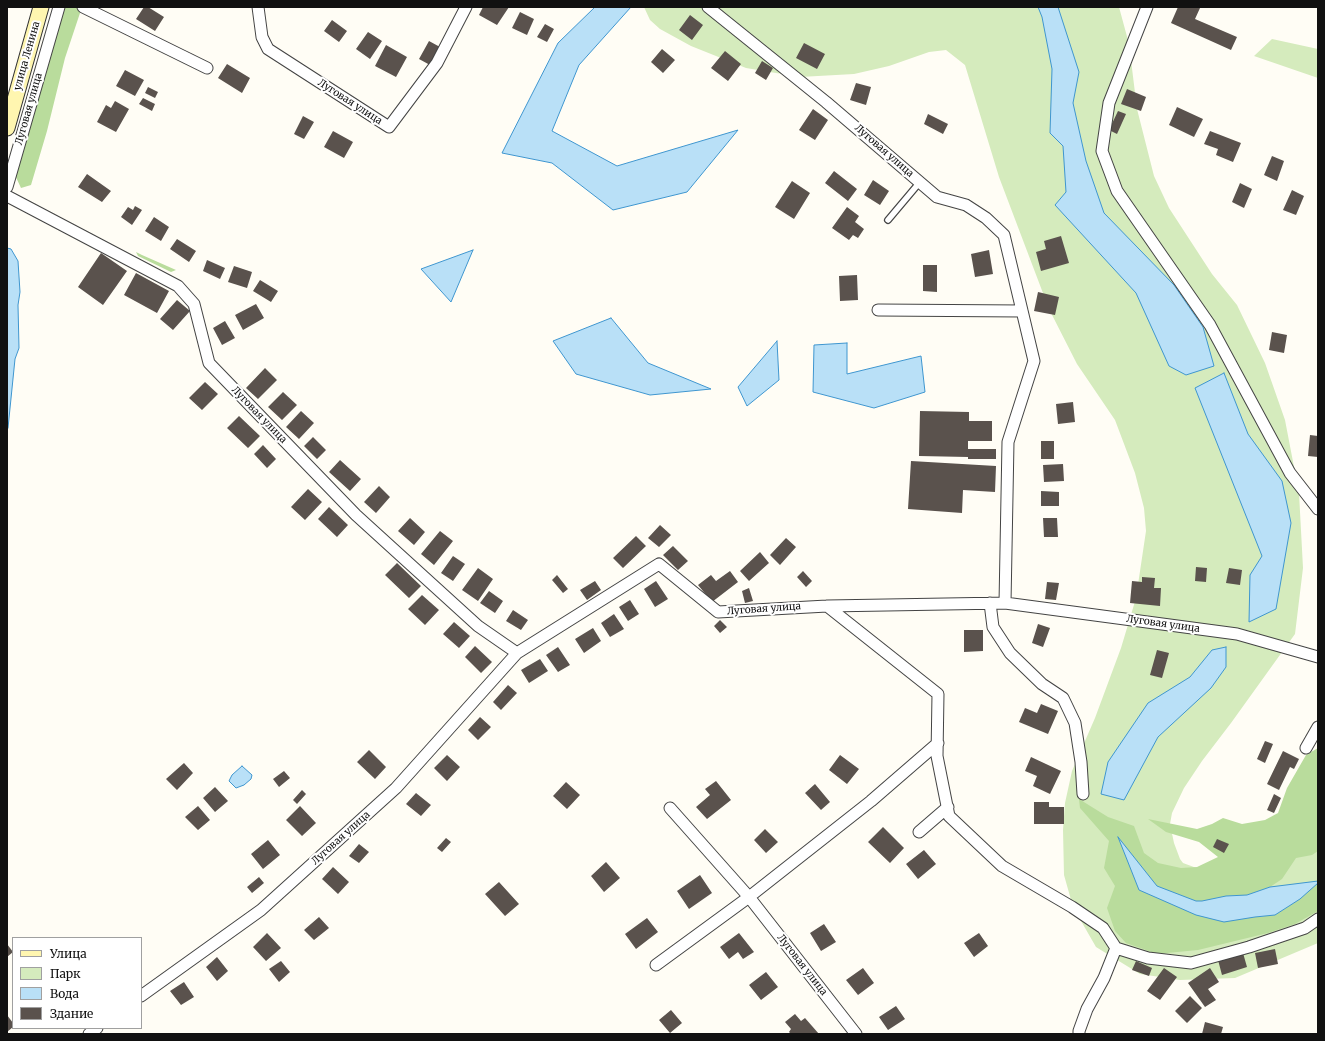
<!DOCTYPE html>
<meta charset="utf-8">
<style>
body{margin:0}
#map{position:relative;width:1325px;height:1041px;overflow:hidden;background:#fffdf5;font-family:Merriweather,serif}
canvas{display:block}
.frame{position:absolute;inset:0;border:8px solid #111;pointer-events:none}
.legend{position:absolute;left:12px;top:937px;width:130px;height:92px;box-sizing:border-box;background:#fff;border:1px solid #a0a0a0;margin:0;padding:5px 7px;list-style:none;font-size:12px;color:#111}
.legend li{display:flex;align-items:center;gap:8px;height:20px}
.legend b{width:20px;border:1px solid #a0a0a0}
</style>
<div id="map">
<canvas width="1325" height="1041"></canvas>
<div class="frame"></div>
<ul class="legend">
<li><b style="height:5px;background:#fff6b0"></b>Улица</li>
<li><b style="height:11px;background:#d5ebbd"></b>Парк</li>
<li><b style="height:11px;background:#b9e0f7"></b>Вода</li>
<li><b style="height:11px;background:#5a524d"></b>Здание</li>
</ul>
</div>
<script>
const c = document.querySelector('canvas').getContext('2d');
c.lineJoin = 'round';
function fillPath(path, color) {
  c.fillStyle = color;
  c.fill(path, 'evenodd');
}
function toPath(rows) {
  const path = new Path2D();
  for (const r of rows) {
    path.moveTo(r[0], r[1]);
    for (let i = 2; i < r.length; i += 2) path.lineTo(r[i], r[i + 1]);
  }
  return path;
}
function stroke(path, color, width, dash) {
  c.strokeStyle = color;
  c.lineWidth = width;
  c.lineCap = dash ? 'butt' : 'round';
  c.setLineDash(dash || []);
  c.stroke(path);
}
function drawText(font, color, halo, rows, align = 'center') {
  c.font = font + ' Merriweather,serif';
  c.lineWidth = 4;
  c.setLineDash([]);
  c.textBaseline = 'middle';
  c.strokeStyle = halo;
  c.fillStyle = color;
  for (const [text, x, y, turn = 0] of rows) {
    c.save();
    c.translate(x, y);
    c.rotate((+turn || 0) * Math.PI / 180);
    c.textAlign = isNaN(turn) ? turn : align;
    if (halo) c.strokeText(text, 0, 0);
    c.fillText(text, 0, 0);
    c.restore();
  }
}
const green = toPath([
 [644,7,1119,7,1129,44,1137,109,1154,176,1169,208,1212,274,1237,305,1265,363,1285,420,1299,493,1303,568,1295,634,1231,723,1202,761,1184,788,1172,813,1170,824,1174,843,1180,859,1183,863,1202,870,1318,828,1318,943,1235,978,1180,980,1140,974,1096,947,1073,907,1064,875,1063,830,1065,803,1072,771,1095,718,1121,648,1136,598,1146,531,1144,508,1135,473,1115,420,1077,364,1049,309,999,177,965,65,946,50,929,52,889,66,854,74,800,77,746,68,691,46,660,29,650,20],
 [1272,39,1318,49,1318,78,1254,56]
]);
const forest = toPath([
 [64,7,82,7,65,58,47,131,31,185,21,188,14,173],
 [136,252,142,255,176,270,171,272,138,256],
 [1318,748,1318,851,1312,855,1296,858,1282,879,1270,887,1247,895,1226,896,1255,917,1275,915,1300,899,1318,883,1318,911,1295,924,1268,933,1198,950,1157,954,1126,943,1115,931,1107,908,1115,886,1104,868,1109,841,1080,808,1079,799,1108,817,1134,826,1144,853,1158,863,1181,868,1197,867,1218,857,1199,842,1166,832,1148,819,1197,829,1212,824,1223,818,1242,824,1265,820,1278,813,1287,788,1306,755]
]);
const water = toPath([
 [595,7,631,7,579,65,552,131,617,166,738,130,687,192,613,210,552,163,502,153,558,43,595,7],
 [1038,7,1058,7,1079,72,1073,103,1086,161,1104,213,1174,285,1203,327,1214,366,1186,375,1169,366,1136,293,1055,205,1066,192,1063,146,1050,133,1052,69,1042,17,1038,7],
 [7,248,11,249,18,261,20,292,18,305,19,348,15,359,8,428,7,430,7,248],
 [473,250,451,302,421,269,473,250],
 [611,318,648,363,711,389,650,395,576,374,553,341,611,318],
 [777,341,779,380,747,406,738,387,777,341],
 [847,343,847,374,921,356,925,392,874,408,813,392,814,345,847,343],
 [1224,373,1248,434,1282,481,1291,523,1276,609,1249,622,1250,575,1262,556,1195,388,1224,373],
 [1226,647,1226,667,1211,688,1158,737,1124,800,1101,794,1108,762,1148,703,1190,677,1212,650,1226,647],
 [242,766,252,775,251,779,244,785,236,788,229,781,232,775,242,766],
 [1118,837,1157,886,1196,901,1202,901,1226,896,1247,895,1270,887,1318,881,1318,883,1300,899,1275,915,1255,917,1224,922,1196,915,1139,890,1118,837]
]);
const building = toPath([
 [144,7,148,7,164,17,155,31,136,19],
 [483,7,509,7,497,25,479,15],
 [1178,7,1200,8,1195,19,1237,37,1231,50,1171,23],
 [520,12,534,19,527,35,512,28],
 [690,15,703,25,692,40,679,30],
 [332,20,347,31,339,42,324,31],
 [545,24,554,29,547,42,537,37],
 [368,32,382,41,370,59,356,49],
 [429,41,440,47,430,65,419,59],
 [804,43,825,54,817,69,796,58],
 [386,45,407,57,396,77,375,66],
 [662,49,675,60,663,73,651,62],
 [725,51,741,64,728,81,711,68],
 [762,61,773,68,766,80,755,73],
 [227,64,250,78,242,93,218,78],
 [125,70,144,80,135,96,116,86],
 [856,83,871,87,866,105,850,100],
 [148,87,158,92,155,98,145,93],
 [1127,89,1146,97,1141,111,1121,104],
 [143,98,155,104,152,111,139,104],
 [115,101,129,109,116,132,97,122,106,105,111,108],
 [1177,107,1203,119,1194,137,1169,125],
 [813,109,828,120,815,140,799,130],
 [1118,111,1126,114,1117,134,1109,130],
 [928,114,948,124,943,134,924,124],
 [303,116,314,122,304,139,294,134],
 [333,131,353,142,344,158,324,147],
 [1210,131,1241,143,1233,162,1216,155,1218,149,1204,144],
 [1272,156,1284,161,1277,181,1264,175],
 [834,171,857,189,848,201,825,183],
 [87,174,111,191,102,202,78,187],
 [873,180,889,191,880,205,864,195],
 [792,181,810,193,794,219,775,207],
 [1240,183,1252,189,1244,208,1232,202],
 [1292,190,1304,196,1296,215,1283,210],
 [135,206,142,210,132,225,121,217,128,207,133,210],
 [847,207,859,216,855,222,864,229,858,238,853,235,849,240,832,228],
 [154,217,169,227,161,241,145,231],
 [1061,236,1069,263,1041,271,1036,252,1046,249,1044,241],
 [177,239,196,251,189,262,170,249],
 [989,250,993,274,975,277,971,254],
 [101,253,127,271,103,305,78,287],
 [207,260,225,268,220,279,203,271],
 [923,265,937,265,937,292,923,291],
 [234,266,252,272,247,288,228,282],
 [136,273,169,291,157,313,124,295],
 [857,275,858,300,840,301,839,276],
 [260,280,278,291,271,302,253,291],
 [1038,292,1059,297,1055,315,1034,311],
 [177,300,190,311,173,330,160,319],
 [256,304,264,318,243,330,235,315],
 [225,321,235,338,222,345,213,328],
 [1272,332,1287,335,1284,353,1269,350],
 [265,368,277,380,258,399,246,388],
 [205,382,218,394,202,410,189,398],
 [283,392,297,405,282,420,268,407],
 [1073,402,1075,422,1058,424,1056,404],
 [301,411,314,423,299,439,286,427],
 [920,411,969,412,969,421,992,421,992,441,968,441,968,449,996,449,996,459,968,459,968,457,919,456],
 [239,416,260,436,248,448,227,428],
 [1310,435,1318,436,1318,457,1308,456],
 [313,437,326,450,317,459,304,446],
 [1041,441,1054,441,1054,459,1041,459],
 [263,445,276,459,267,468,254,454],
 [340,460,361,479,350,491,329,472],
 [911,461,996,466,995,492,963,490,962,513,908,509],
 [1063,464,1064,481,1044,482,1043,465],
 [379,486,390,497,376,513,364,502],
 [308,489,322,502,305,520,291,507],
 [1041,491,1059,492,1059,506,1041,506],
 [329,507,348,525,337,537,318,519],
 [410,518,425,532,414,545,398,531],
 [1043,518,1057,518,1058,537,1044,537],
 [660,525,671,535,659,547,648,538],
 [440,531,453,541,434,565,421,554],
 [636,536,646,546,623,568,613,558],
 [786,538,796,547,780,565,770,555],
 [673,546,688,561,678,570,663,555],
 [760,552,769,563,749,581,740,571],
 [453,556,465,564,453,581,441,573],
 [397,563,421,586,409,598,385,575],
 [1196,567,1207,568,1206,582,1195,581],
 [478,568,493,579,478,601,462,590],
 [1229,568,1242,570,1240,585,1226,583],
 [730,571,738,582,712,602,698,585,711,575,716,581],
 [803,571,812,581,806,587,797,577],
 [557,575,568,589,563,593,552,580],
 [1142,577,1155,578,1154,588,1161,588,1160,606,1130,603,1132,581,1142,582],
 [595,581,601,590,587,600,580,590],
 [656,581,668,599,655,607,644,589],
 [1047,582,1059,583,1056,600,1045,599],
 [749,588,753,601,745,603,742,591],
 [489,591,503,601,495,613,480,603],
 [422,595,439,610,425,625,408,609],
 [630,600,639,614,628,621,619,607],
 [513,610,528,620,521,630,506,621],
 [614,614,624,629,610,637,601,623],
 [720,620,727,627,720,633,714,626],
 [454,622,470,636,459,648,443,634],
 [1038,624,1050,628,1043,647,1032,643],
 [593,628,601,641,584,653,575,639],
 [964,630,983,630,983,651,964,652],
 [475,646,492,662,481,673,465,657],
 [558,647,570,665,558,672,546,655],
 [1157,650,1169,653,1162,678,1150,675],
 [540,659,548,671,529,683,521,670],
 [508,685,517,693,501,710,493,702],
 [1041,704,1058,711,1048,734,1019,722,1025,708,1037,713],
 [480,717,491,727,478,740,468,730],
 [1265,741,1273,744,1265,763,1257,759],
 [369,750,386,767,375,779,357,762],
 [1283,751,1299,759,1294,769,1290,767,1279,790,1267,784],
 [447,755,460,767,447,781,434,768],
 [840,755,859,769,847,784,829,770],
 [1031,757,1061,771,1050,794,1033,786,1037,776,1025,771],
 [184,763,193,773,177,790,166,779],
 [284,771,290,778,279,787,273,779],
 [716,781,731,800,707,819,696,807,710,795,705,789],
 [566,782,580,795,567,809,553,796],
 [815,784,830,802,821,810,805,793],
 [215,787,228,801,215,812,203,798],
 [302,790,306,794,297,804,293,800],
 [416,793,431,805,421,816,406,804],
 [1274,794,1281,798,1274,813,1267,810],
 [1034,802,1049,802,1049,807,1064,807,1064,824,1034,824],
 [198,806,210,820,198,830,185,817],
 [300,806,316,823,302,836,286,820],
 [883,827,904,848,890,863,868,842],
 [765,829,778,842,766,853,754,840],
 [446,838,451,842,442,852,437,848],
 [1217,839,1229,844,1224,853,1213,847],
 [268,840,280,855,263,869,251,854],
 [359,844,369,852,359,863,349,856],
 [924,850,936,864,918,879,906,864],
 [606,862,620,878,604,892,591,876],
 [333,867,349,882,338,894,322,879],
 [700,875,712,893,689,909,677,891],
 [259,877,264,883,252,893,247,887],
 [499,882,519,904,505,916,485,894],
 [319,917,329,928,314,940,304,930],
 [647,918,658,932,636,949,625,934],
 [824,924,836,942,821,951,810,933],
 [267,933,281,948,266,961,253,947],
 [739,933,754,952,743,959,738,952,729,959,720,947],
 [979,933,988,946,974,957,964,943],
 [7,944,13,952,7,957],
 [1275,949,1278,964,1258,968,1255,953],
 [1243,953,1247,967,1222,975,1218,960],
 [217,957,228,971,217,981,206,967],
 [281,961,290,972,279,982,269,969],
 [1136,961,1152,968,1149,976,1132,970],
 [863,968,874,983,858,995,846,980],
 [1164,968,1177,977,1160,1000,1147,991],
 [1210,968,1219,982,1208,989,1216,1000,1205,1007,1188,983],
 [766,972,778,987,761,1000,749,985],
 [184,982,194,997,181,1005,170,991],
 [1190,996,1202,1008,1187,1023,1175,1011],
 [896,1006,905,1019,888,1030,879,1017],
 [671,1010,682,1023,670,1033,659,1020],
 [795,1014,801,1021,805,1018,819,1034,791,1034,789,1032,791,1029,785,1022],
 [7,1015,13,1023,13,1027,7,1032],
 [1205,1022,1223,1027,1221,1034,1202,1034]
]);
const service = toPath([
 [888,220,920,182]
]);
const minor = toPath([
 [83,7,207,68],
 [258,7,262,37,268,49,389,127,437,63,466,7],
 [708,7,826,102,937,197,966,205,986,218,1004,235,1034,361,1008,442,1005,603],
 [1147,7,1109,103,1102,151,1117,191,1210,325,1290,473,1318,509],
 [7,187,59,7],
 [7,196,178,286,194,304,209,363,356,515,478,626,517,653,659,564,718,612,827,606,1005,603,1237,634,1318,657],
 [878,310,1022,311],
 [990,603,993,627,1010,653,1042,684,1063,698,1075,723,1081,762,1083,794],
 [827,606,938,694,937,756,949,816,1002,866,1072,907,1103,928,1116,948,1148,958,1191,963,1249,947,1305,928,1318,919],
 [1306,748,1318,727],
 [670,808,749,897,856,1034],
 [919,832,948,807],
 [656,965,749,897,871,801,938,743],
 [141,996,261,910,396,788,517,653],
 [89,1034,97,1028],
 [1079,1034,1079,1031,1087,1009,1104,978,1116,948]
]);
const secondary = toPath([
 [7,128,41,7]
]);
const streetNames = [
 ["улица Ленина",27,56,-74],
 ["Луговая улица",350,102,33],
 ["Луговая улица",29,109,-74],
 ["Луговая улица",884,151,41],
 ["Луговая улица",259,415,46],
 ["Луговая улица",764,609,-4],
 ["Луговая улица",1163,624,8],
 ["Луговая улица",341,838,-42],
 ["Луговая улица",802,965,52]
];
fillPath(green, '#d5ebbd');
fillPath(forest, '#b9dc9c');
fillPath(water, '#b9e0f7');
stroke(water, '#3f96cf', 1);
fillPath(building, '#5a524d');
stroke(service, '#444', 8);
stroke(minor, '#444', 13);
stroke(secondary, '#333', 17);
stroke(service, '#fff', 5.5);
stroke(minor, '#fff', 11);
stroke(secondary, '#fff6b0', 15);
drawText('10px', '#111', '#fff', streetNames);
</script>
